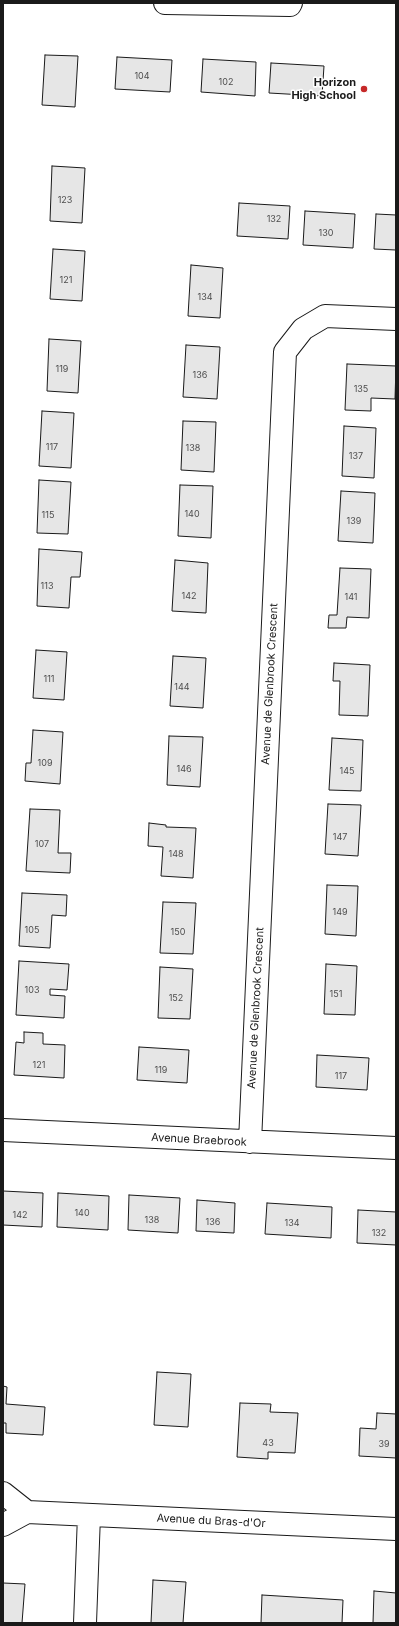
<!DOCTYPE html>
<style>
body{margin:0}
#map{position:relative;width:399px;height:1626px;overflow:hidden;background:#fff;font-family:Inter,sans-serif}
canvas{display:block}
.frame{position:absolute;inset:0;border:4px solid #1a1a1a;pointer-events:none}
</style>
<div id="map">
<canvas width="399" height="1626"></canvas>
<div class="frame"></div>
</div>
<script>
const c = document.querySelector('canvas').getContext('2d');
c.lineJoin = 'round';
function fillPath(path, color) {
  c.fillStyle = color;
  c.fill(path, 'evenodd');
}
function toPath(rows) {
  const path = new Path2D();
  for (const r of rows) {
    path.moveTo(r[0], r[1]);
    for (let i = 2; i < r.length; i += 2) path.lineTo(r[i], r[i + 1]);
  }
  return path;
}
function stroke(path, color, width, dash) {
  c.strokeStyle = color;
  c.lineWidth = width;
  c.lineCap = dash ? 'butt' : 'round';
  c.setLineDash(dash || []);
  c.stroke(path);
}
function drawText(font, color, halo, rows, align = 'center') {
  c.font = font + ' Inter,sans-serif';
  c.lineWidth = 3;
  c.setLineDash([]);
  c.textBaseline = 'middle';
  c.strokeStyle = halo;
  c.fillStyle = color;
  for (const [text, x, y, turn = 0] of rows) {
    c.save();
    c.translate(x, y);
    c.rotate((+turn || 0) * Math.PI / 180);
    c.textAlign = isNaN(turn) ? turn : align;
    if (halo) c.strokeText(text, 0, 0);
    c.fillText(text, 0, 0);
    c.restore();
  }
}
const building = toPath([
 [45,55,78,56,75,107,42,105,45,55],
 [117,57,172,60,170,92,115,89,117,57],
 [203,59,256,62,255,96,201,92,203,59],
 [271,63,324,66,322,96,269,93,271,63],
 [52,166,85,168,82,223,50,221,52,166],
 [239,203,290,206,288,239,237,236,239,203],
 [305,211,355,214,353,248,303,245,305,211],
 [376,214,396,215,396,250,374,249,376,214],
 [53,249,85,251,82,301,50,299,53,249],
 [191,265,223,268,220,318,188,316,191,265],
 [49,339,81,341,78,393,47,391,49,339],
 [186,345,220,347,217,399,183,397,186,345],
 [347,364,396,366,395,399,371,398,371,411,345,410,347,364],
 [42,411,74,413,71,468,39,466,42,411],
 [183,421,216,422,214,472,181,470,183,421],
 [344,426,376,428,374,478,342,476,344,426],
 [39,480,71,482,68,534,37,533,39,480],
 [180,485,213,486,211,538,178,536,180,485],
 [341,491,375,493,373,543,338,541,341,491],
 [39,549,82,552,80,577,71,577,69,608,37,606,39,549],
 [175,560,208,563,206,613,172,611,175,560],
 [340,568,371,569,369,618,347,617,346,628,328,628,329,615,337,615,340,568],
 [36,650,67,652,64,700,33,698,36,650],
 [173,656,206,658,203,708,170,706,173,656],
 [334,663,370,665,368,716,339,715,340,681,333,681,334,663],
 [33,730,63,732,60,784,25,781,26,763,31,763,33,730],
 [169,736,203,737,200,787,167,785,169,736],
 [332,738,363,740,361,791,329,790,332,738],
 [328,804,361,805,358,856,325,854,328,804],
 [30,809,60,810,58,853,71,853,70,873,26,871,30,809],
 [149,823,166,825,166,827,196,828,193,878,161,876,163,847,148,846,149,823],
 [327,885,358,886,356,936,325,934,327,885],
 [22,893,67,895,66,916,52,915,50,948,19,946,22,893],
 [163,902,196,903,193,954,160,953,163,902],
 [19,961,69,964,67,990,50,989,50,995,65,996,64,1018,16,1015,19,961],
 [326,964,357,966,355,1015,324,1014,326,964],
 [160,967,193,969,190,1019,158,1018,160,967],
 [24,1032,43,1033,43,1044,65,1045,64,1078,14,1075,16,1042,24,1043,24,1032],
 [139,1047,189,1050,187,1083,137,1080,139,1047],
 [317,1055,369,1058,367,1090,316,1087,317,1055],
 [3,1191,43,1193,42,1227,3,1225,3,1191],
 [58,1193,109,1196,108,1230,57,1227,58,1193],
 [129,1195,180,1198,178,1233,128,1230,129,1195],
 [197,1200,235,1203,234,1233,196,1231,197,1200],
 [267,1203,332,1207,331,1238,265,1234,267,1203],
 [358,1210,396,1212,396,1245,357,1243,358,1210],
 [157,1372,191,1374,188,1427,154,1425,157,1372],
 [3,1386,7,1387,6,1404,45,1407,43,1435,6,1433,6,1423,3,1423,3,1386],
 [240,1403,271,1404,270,1412,298,1413,295,1453,268,1452,268,1459,237,1457,240,1403],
 [377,1413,396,1414,396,1458,359,1456,360,1428,376,1429,377,1413],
 [153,1580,186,1582,183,1623,151,1623,153,1580],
 [3,1583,25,1584,22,1623,3,1623,3,1583],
 [374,1591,396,1593,396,1623,373,1623,374,1591],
 [262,1595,343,1600,342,1623,261,1623,262,1595]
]);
const minor = toPath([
 [165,3,290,5,291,3],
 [3,1130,396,1148],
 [250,1142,285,352,303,329,325,316,396,319],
 [3,1493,27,1512,3,1525],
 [27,1512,396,1529],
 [85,1623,89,1515]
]);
const markers = [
 [364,89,4,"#c62828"]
];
const numberNames = [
 ["104",142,76],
 ["102",226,82],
 ["123",65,200],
 ["132",274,219],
 ["130",326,233],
 ["121",66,280],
 ["134",205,297],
 ["119",62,369],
 ["136",200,375],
 ["135",361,389],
 ["117",52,447],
 ["138",193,448],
 ["137",356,456],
 ["140",192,514],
 ["115",48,515],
 ["139",354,521],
 ["113",47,586],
 ["142",189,596],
 ["141",351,597],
 ["111",49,679],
 ["144",182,687],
 ["109",45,763],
 ["146",184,769],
 ["145",347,771],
 ["147",340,837],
 ["107",42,844],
 ["148",176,854],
 ["149",340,912],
 ["105",32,930],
 ["150",178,932],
 ["103",32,990],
 ["151",336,994],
 ["152",176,998],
 ["121",39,1065],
 ["119",161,1070],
 ["117",341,1076],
 ["140",82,1213],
 ["142",20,1215],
 ["138",152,1220],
 ["136",213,1222],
 ["134",292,1223],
 ["132",379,1233],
 ["43",268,1443],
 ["39",384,1444]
];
const poiNames = [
 ["Horizon",356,83],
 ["High School",356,96]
];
const streetNames = [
 ["Avenue de Glenbrook Crescent",270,684,-87],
 ["Avenue de Glenbrook Crescent",256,1008,-87],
 ["Avenue Braebrook",199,1140,3],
 ["Avenue du Bras-d'Or",211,1521,3]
];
fillPath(building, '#e6e6e6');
stroke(building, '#1a1a1a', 1);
stroke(minor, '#1a1a1a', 24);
stroke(minor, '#fff', 22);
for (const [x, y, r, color] of markers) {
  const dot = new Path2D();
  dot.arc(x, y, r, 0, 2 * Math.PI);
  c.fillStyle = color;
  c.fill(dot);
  stroke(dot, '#fff', 1.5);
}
drawText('9px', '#4d4d4d', null, numberNames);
drawText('bold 11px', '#1a1a1a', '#fff', poiNames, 'right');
drawText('11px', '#1a1a1a', '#fff', streetNames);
</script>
